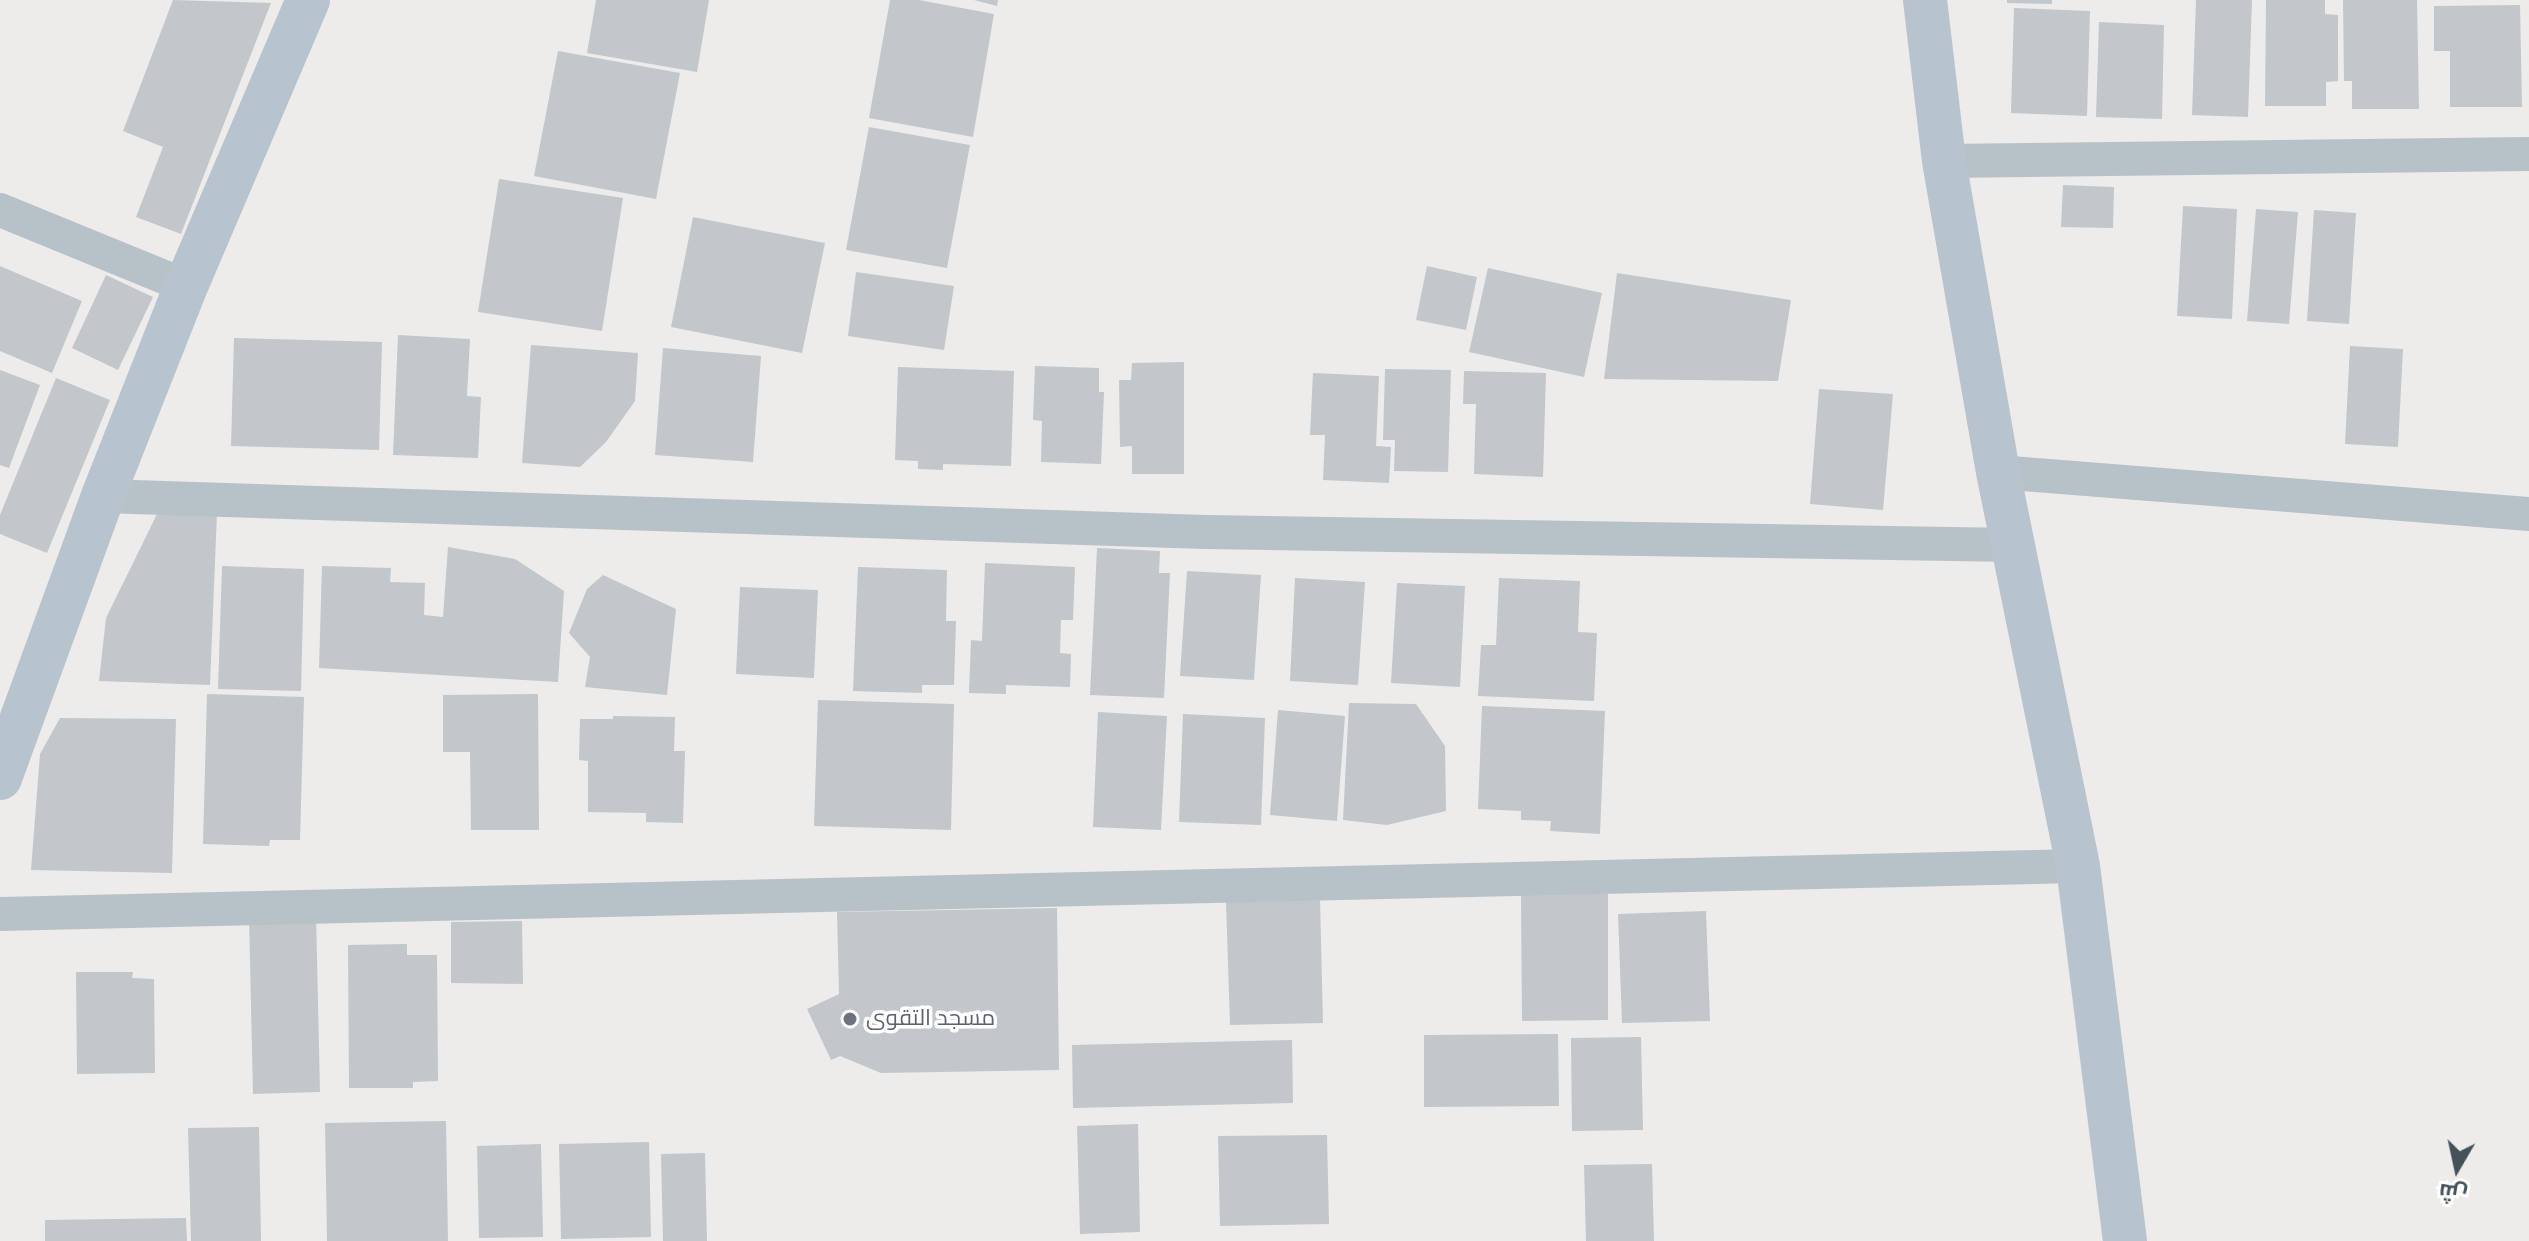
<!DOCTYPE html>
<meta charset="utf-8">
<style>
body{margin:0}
#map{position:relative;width:2529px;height:1241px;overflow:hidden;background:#eeebeb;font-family:Arial,Cairo,sans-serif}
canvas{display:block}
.north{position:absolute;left:2417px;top:1129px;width:80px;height:80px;-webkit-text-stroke:6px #fff;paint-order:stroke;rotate:189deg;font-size:22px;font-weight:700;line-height:32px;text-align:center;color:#445158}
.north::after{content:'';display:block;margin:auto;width:28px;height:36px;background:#445158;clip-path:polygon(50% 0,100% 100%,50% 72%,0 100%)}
</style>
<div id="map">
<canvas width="2529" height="1241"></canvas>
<div class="north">ش</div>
</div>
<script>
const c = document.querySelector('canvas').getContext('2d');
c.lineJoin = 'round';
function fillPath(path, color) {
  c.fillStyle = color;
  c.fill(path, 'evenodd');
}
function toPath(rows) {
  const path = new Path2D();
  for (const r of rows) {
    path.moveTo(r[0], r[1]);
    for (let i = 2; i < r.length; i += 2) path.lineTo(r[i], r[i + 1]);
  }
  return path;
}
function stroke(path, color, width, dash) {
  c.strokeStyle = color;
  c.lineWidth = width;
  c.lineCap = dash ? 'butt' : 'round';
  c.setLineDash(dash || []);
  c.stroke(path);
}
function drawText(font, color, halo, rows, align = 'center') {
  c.font = font + ' Arial,Cairo,sans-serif';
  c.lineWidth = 7;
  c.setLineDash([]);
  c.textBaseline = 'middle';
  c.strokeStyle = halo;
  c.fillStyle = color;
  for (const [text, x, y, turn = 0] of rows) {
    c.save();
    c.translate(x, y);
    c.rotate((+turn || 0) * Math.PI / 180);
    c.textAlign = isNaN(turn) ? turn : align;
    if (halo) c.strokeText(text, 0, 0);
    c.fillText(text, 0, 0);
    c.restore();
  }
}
const building = toPath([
 [173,0,271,3,181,234,136,217,163,147,123,131],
 [596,0,709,0,697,72,587,53],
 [890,0,919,0,994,14,973,137,869,118],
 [974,0,998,0,997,6],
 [2007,0,2052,0,2052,4,2007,3],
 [2196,0,2252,0,2248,117,2192,115],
 [2266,0,2325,0,2325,14,2338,15,2338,81,2326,82,2326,106,2265,106],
 [2343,0,2417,0,2419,109,2352,109,2352,81,2344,81],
 [2520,5,2522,107,2450,107,2450,51,2434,51,2434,6],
 [2014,8,2090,11,2087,116,2011,113],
 [2099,22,2164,25,2162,119,2096,117],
 [558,51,680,73,656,199,534,176],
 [869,127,970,145,947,268,846,250],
 [499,179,623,198,602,331,478,312],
 [2063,185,2114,187,2113,228,2061,227],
 [2183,206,2237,209,2232,319,2177,316],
 [2256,209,2298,212,2289,324,2247,321],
 [2314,210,2356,213,2349,324,2307,321],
 [693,217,825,243,802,353,671,327],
 [0,266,82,301,52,373,0,351],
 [1427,266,1477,277,1466,330,1416,320],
 [1488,268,1602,293,1584,377,1469,352],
 [856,272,954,286,944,350,848,336],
 [1617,273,1791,300,1778,381,1604,379],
 [106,275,153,297,118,370,72,348],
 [398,335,470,339,467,396,481,397,478,458,393,455],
 [234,338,382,342,379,450,231,446],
 [531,345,638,353,635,401,606,442,580,467,522,463],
 [2350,346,2403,349,2398,447,2345,444],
 [663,348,761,356,753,462,655,455],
 [1184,362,1184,474,1132,474,1132,446,1120,447,1119,380,1131,380,1132,363],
 [1035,366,1099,368,1099,392,1104,392,1101,464,1041,462,1042,421,1033,420],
 [898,367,1014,371,1011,466,943,464,943,470,918,469,918,461,895,460],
 [1385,369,1451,370,1448,472,1394,471,1395,440,1383,440],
 [0,370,40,385,9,468,0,465],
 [1464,371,1546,373,1543,477,1474,474,1476,404,1463,404],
 [1313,373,1379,376,1376,446,1391,447,1389,483,1323,480,1325,435,1310,435],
 [56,378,110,400,47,553,0,534,0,515],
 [1819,389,1893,394,1883,510,1810,504],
 [159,510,217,512,210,685,99,681,106,618],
 [448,547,515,559,564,591,558,682,319,668,322,566,391,568,390,582,425,583,424,615,443,617],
 [1097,548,1160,551,1159,573,1170,573,1164,698,1090,695],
 [985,563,1075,567,1073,620,1061,620,1060,653,1071,654,1070,687,1006,685,1006,694,969,693,971,640,982,641],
 [222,566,304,569,301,691,218,689],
 [858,567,947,570,946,621,956,621,954,685,922,685,922,693,853,691],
 [1187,571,1261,575,1254,680,1180,676],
 [603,575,676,609,667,695,585,687,590,657,569,633,587,589],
 [1295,578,1365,582,1358,685,1290,681],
 [1499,578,1580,581,1578,632,1597,633,1594,701,1478,696,1481,645,1496,645],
 [1397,583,1465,586,1460,687,1391,683],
 [740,587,818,590,814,678,736,674],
 [207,694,304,697,300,840,270,840,269,846,203,844],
 [538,694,539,830,471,830,470,752,443,752,443,695],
 [818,700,954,704,951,830,814,826],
 [1349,703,1416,704,1445,746,1446,811,1387,825,1343,820],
 [1482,706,1605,711,1600,834,1550,831,1551,821,1521,820,1521,811,1478,809],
 [1278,710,1345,716,1337,821,1270,815],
 [1098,712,1167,716,1161,830,1093,827],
 [1183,714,1265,718,1261,825,1179,822],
 [613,716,675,717,674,751,685,751,683,823,646,822,646,813,588,812,588,761,579,760,580,719,613,719],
 [60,718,176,719,172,873,31,870,40,754],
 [1521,894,1608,894,1608,1020,1522,1021],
 [1320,900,1323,1023,1230,1025,1226,902],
 [1057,908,1059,1070,881,1073,840,1056,831,1060,807,1009,839,994,837,912],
 [1706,911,1710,1021,1622,1023,1618,914],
 [316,914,320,1092,253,1094,249,916],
 [522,921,523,984,451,983,451,922],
 [407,944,407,955,437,955,438,1081,413,1082,413,1088,349,1088,348,945],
 [76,972,133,972,132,978,154,979,155,1073,77,1074],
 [1558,1034,1559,1106,1424,1107,1424,1035],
 [1641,1037,1643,1130,1572,1131,1571,1038],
 [1292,1040,1293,1103,1073,1108,1072,1045],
 [446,1121,448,1241,327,1241,325,1123],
 [1138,1124,1140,1232,1080,1234,1077,1126],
 [259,1127,261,1241,191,1241,188,1128],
 [1327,1135,1329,1224,1220,1226,1218,1136],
 [649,1142,651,1237,561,1239,559,1144],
 [541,1144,543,1237,479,1238,477,1146],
 [705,1153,707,1241,663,1241,661,1154],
 [1652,1164,1654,1241,1586,1241,1584,1165],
 [186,1218,187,1241,45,1241,45,1220]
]);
const street = toPath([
 [1944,161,2529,154],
 [0,210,186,286],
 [1998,472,2529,514],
 [103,496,1205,532,2014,545],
 [0,914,2078,866]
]);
const secondary = toPath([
 [1925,0,1944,161,1998,472,2078,866,2125,1241],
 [0,778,103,496,186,286,308,0]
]);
const markers = [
 [850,1019,8,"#6b7280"]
];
const worshipNames = [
 ["مسجد التقوى",866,1019]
];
fillPath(building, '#c2c7cb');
stroke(street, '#b7c2c8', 34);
stroke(secondary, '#b7c4cd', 44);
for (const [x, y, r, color] of markers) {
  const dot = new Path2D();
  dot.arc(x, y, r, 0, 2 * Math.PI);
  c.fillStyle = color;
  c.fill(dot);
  stroke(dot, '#fff', 3);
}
drawText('22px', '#5b616d', '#fff', worshipNames, 'left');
</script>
